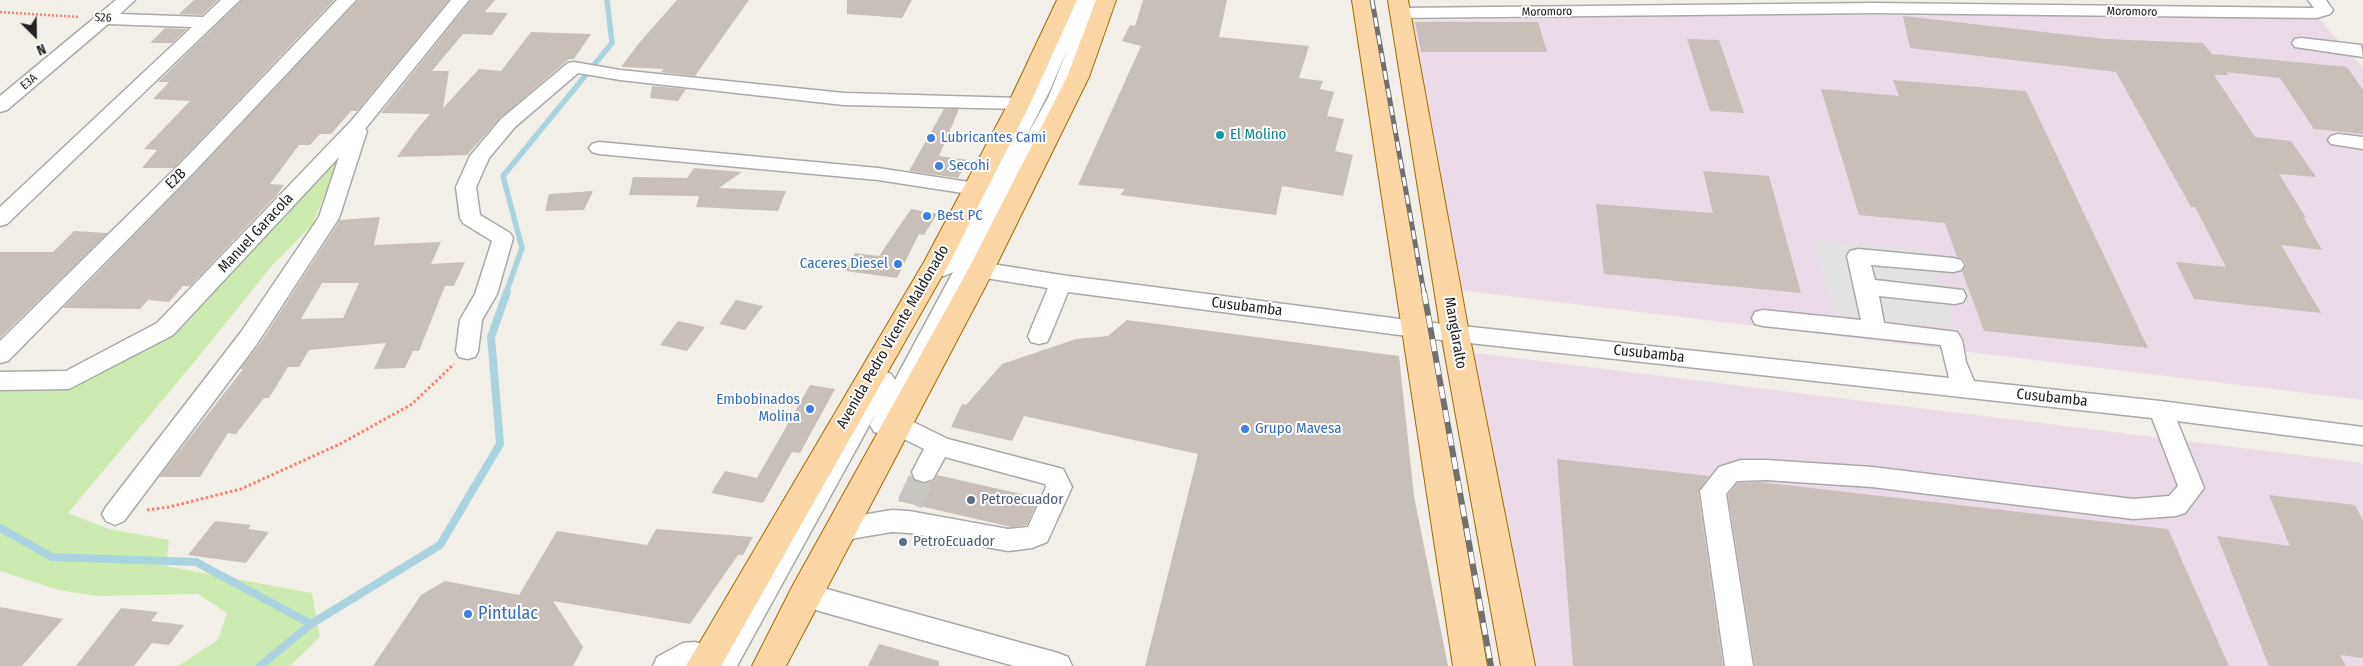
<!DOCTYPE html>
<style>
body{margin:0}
#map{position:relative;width:2363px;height:666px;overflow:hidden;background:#f2efe9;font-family:"Fira Sans Condensed",sans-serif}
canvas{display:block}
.north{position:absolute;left:10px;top:10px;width:50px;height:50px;-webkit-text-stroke:4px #fff;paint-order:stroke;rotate:157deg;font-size:14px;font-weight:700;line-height:20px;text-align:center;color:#222}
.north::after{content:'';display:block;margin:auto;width:18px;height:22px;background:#222;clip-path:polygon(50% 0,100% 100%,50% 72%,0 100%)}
</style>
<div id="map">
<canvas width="2363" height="666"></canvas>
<div class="north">N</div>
</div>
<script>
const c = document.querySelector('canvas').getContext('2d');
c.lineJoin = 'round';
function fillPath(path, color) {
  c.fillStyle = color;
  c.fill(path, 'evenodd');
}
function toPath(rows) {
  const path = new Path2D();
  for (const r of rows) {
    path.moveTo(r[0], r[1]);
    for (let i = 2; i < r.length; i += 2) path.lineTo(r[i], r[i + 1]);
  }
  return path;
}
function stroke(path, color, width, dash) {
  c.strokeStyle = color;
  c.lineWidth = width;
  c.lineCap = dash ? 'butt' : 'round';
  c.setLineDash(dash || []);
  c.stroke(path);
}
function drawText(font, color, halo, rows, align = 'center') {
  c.font = font + ' "Fira Sans Condensed",sans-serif';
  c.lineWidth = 4;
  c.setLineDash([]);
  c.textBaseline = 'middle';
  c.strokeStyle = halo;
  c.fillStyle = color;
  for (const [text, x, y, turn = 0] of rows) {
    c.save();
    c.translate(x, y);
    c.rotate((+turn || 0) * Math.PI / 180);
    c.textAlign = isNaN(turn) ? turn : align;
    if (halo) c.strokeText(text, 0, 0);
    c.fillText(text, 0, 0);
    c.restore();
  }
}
const industrial = toPath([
 [1695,15,2316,15,2363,68,2363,400,1459,290,1408,21],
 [1452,350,2363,463,2363,666,1508,666]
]);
const grass = toPath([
 [342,151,313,224,270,268,196,360,68,513,109,529,169,540,166,566,312,593,320,637,290,666,178,666,218,640,227,613,198,594,97,596,59,590,0,571,0,390,65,389,182,328]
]);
const parking = toPath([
 [1813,240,1926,250,1955,329,1834,314]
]);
const streamFar1 = toPath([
 [506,293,522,248,503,176,612,43,607,0]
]);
const stream = toPath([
 [0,528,52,557,196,562,311,624],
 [260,666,311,624,440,545,500,444,491,337,507,292]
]);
const building = toPath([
 [194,0,218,0,202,15,179,14],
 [242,0,334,0,174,168,142,168,157,150,144,149,190,101,153,99,169,82,158,82],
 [358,0,449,0,357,111,351,111,331,134,320,134,310,145,299,145,270,184,284,185,275,197,190,286,183,286,169,302,148,300,140,309,63,308,197,171],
 [471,0,495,0,485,12,508,13,492,35,463,34,432,71,449,71,443,108,479,69,501,71,531,32,591,34,574,59,569,59,500,118,467,155,397,157,418,128,430,114,381,113],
 [677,0,749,0,695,76,661,72,664,69,621,67,639,43],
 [847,0,912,0,902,18,847,14],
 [1143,0,1227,0,1219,37,1309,46,1299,78,1323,81,1320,89,1334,92,1327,116,1344,119,1335,151,1353,155,1343,196,1282,186,1276,215,1120,195,1125,189,1078,185,1141,46,1122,41,1130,25,1135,26],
 [1903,16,2105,39,2203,43,2212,54,2347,67,2363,90,2363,134,2314,129,2280,78,2226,72,2229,75,2214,75,2255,137,2291,141,2316,177,2279,174,2306,218,2303,217,2322,250,2281,245,2321,313,2194,299,2176,262,2226,267,2195,207,2191,207,2116,72,1910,48],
 [1415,22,1538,22,1547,52,1421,52],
 [165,28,187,29,172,43,150,43],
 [1687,39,1719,40,1744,113,1710,111],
 [1893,80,2026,91,2148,348,1984,331,1962,271,1966,264,1963,259,1957,257,1945,223,1859,215,1821,89,1899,96],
 [652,86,686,89,678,101,650,98],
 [944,109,959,109,939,156,968,160,958,178,909,171],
 [694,168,742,172,719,188,786,191,778,211,696,207,699,196,629,195,633,177,687,178],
 [1703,171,1769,176,1801,293,1604,274,1596,204,1713,213],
 [593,191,584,210,545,211,549,194],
 [911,209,937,214,924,235,919,234,897,278,846,271,855,253,879,256],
 [380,217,374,245,441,242,431,264,465,262,454,286,445,286,419,351,413,351,405,368,374,369,386,343,309,350,299,367,288,367,269,398,264,398,236,434,228,433,200,477,159,477,243,369,240,369,259,345,340,220],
 [322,283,359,283,343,318,301,319],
 [74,231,108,233,0,338,0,252,53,252],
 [736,300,763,306,745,330,719,324],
 [1127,320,1399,356,1414,496,1448,666,1145,666,1198,454,1024,416,1012,441,951,427,962,404,966,405,1002,364,1076,339,1108,336],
 [678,321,705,327,687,351,660,345],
 [810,385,835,389,800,453,792,452,763,503,711,493,725,471,757,478],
 [1557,459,1709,476,1698,491,1723,666,1573,666],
 [911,475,914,481,923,484,934,481,937,475,1039,498,1027,525,1011,527,898,501],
 [1759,482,2168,529,2229,666,1755,666,1728,495,1738,483],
 [2269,495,2355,505,2363,521,2363,658,2340,655,2346,666,2269,666,2217,536,2290,546],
 [215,521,251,525,248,529,269,532,246,563,188,555],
 [656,529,753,537,743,555,738,555,690,624,553,601,583,647,573,666,373,666,421,595,445,581,519,595,557,531,647,545],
 [0,607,63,619,22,666,0,666],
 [121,608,158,612,151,621,184,625,169,645,152,643,134,666,76,666],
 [879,644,939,661,939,666,868,666]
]);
const minorTunnel = toPath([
 [910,503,924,472]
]);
const pathFar1 = toPath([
 [0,12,78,17]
]);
const path = toPath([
 [147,510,169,507,241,489,342,443,412,404,454,364]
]);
const minor = toPath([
 [116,0,135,0,120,14,203,17,221,0,240,0,7,224,0,226,0,207,192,27,108,24,7,110,0,112,0,96,116,0],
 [337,0,356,0,196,170,8,361,0,363,0,341,182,162,337,0],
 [451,0,469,0,365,129,367,131,339,218,257,344,124,521,115,525,106,521,102,514,106,507,241,332,319,217,339,157,173,335,69,389,0,390,0,372,66,371,157,323,352,120,451,0],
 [1071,0,1105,0,1067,96,980,262,1061,275,1415,321,1949,378,1941,345,1763,326,1755,324,1752,318,1755,312,1763,310,1861,320,1847,256,1850,251,1858,249,1953,258,1961,260,1964,265,1961,270,1953,272,1871,265,1875,280,1963,290,1966,296,1963,302,1955,304,1879,296,1884,323,1957,332,1962,340,1966,362,1974,381,2160,401,2363,427,2363,445,2177,421,2204,488,2185,513,2176,516,2133,519,1872,487,1766,480,1737,481,1726,494,1753,666,1725,666,1700,491,1719,467,1741,460,1766,460,1872,467,2133,499,2169,496,2178,486,2152,418,1415,337,1068,292,1050,336,1047,342,1039,344,1031,342,1028,336,1048,288,973,276,899,415,948,439,1063,469,1072,487,1047,542,1032,548,1008,551,909,533,892,532,856,538,838,544,829,541,825,533,829,525,856,516,892,510,909,511,1008,529,1028,527,1046,487,1045,484,945,457,933,479,924,482,915,479,912,472,924,449,890,432,882,434,874,432,870,425,876,413,737,666,653,666,657,657,683,643,695,642,717,648,875,374,883,371,891,374,895,380,953,272,944,276,936,274,926,262,929,257,942,255,976,195,878,180,599,154,592,152,589,148,592,144,599,142,878,168,982,184,1022,109,844,105,620,80,578,73,515,127,489,158,476,187,480,215,510,233,513,238,497,294,482,320,478,351,475,357,467,359,459,357,456,351,460,320,475,294,492,241,463,223,460,218,456,187,470,156,501,119,568,63,574,62,620,70,844,93,1019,98,1026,101,1071,0],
 [1068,48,1049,96,1022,145,1049,92,1068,48],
 [2308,0,2326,0,2333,10,2330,14,2317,18,1875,13,1400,18,1394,17,1391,13,1394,9,1400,8,1875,3,2314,8,2308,0],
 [2301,38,2361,45,2363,57,2295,47,2292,43,2295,39,2301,38],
 [2338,134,2363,137,2363,149,2331,144,2328,140,2331,136,2338,134],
 [805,583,1058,653,1068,657,1072,666,1014,666,805,607,796,603,792,595,796,587,805,583]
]);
const major = toPath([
 [1057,0,1077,0,1030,104,950,262,721,666,686,666,924,262,1008,104,1057,0],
 [1096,0,1116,0,1089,77,995,268,786,666,752,666,793,585,969,268,1067,77,1096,0],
 [1352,0,1372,0,1487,666,1453,666,1352,0],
 [1388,0,1408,0,1469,333,1535,666,1501,666,1441,333,1388,0]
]);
const railFar1 = toPath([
 [1372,0,1424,293]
]);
const rail = toPath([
 [1424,292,1491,666]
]);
const markers = [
 [1220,135,5,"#0f9aa8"],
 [931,138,5,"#3f7fe0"],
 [939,166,5,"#3f7fe0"],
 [927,216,5,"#3f7fe0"],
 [898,264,5,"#3f7fe0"],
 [810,409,5,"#3f7fe0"],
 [1245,429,5,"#3f7fe0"],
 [971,500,5,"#5c6f8a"],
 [903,542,5,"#5c6f8a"],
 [468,614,5,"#3f7fe0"]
];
const farStreetnames = [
 ["Moromoro",1547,12,-1],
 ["Moromoro",2132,12,1],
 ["S26",103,18,3],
 ["E3A",29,82,-40]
];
const cultureNames = [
 ["El Molino",1230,135]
];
const shopNames = [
 ["Lubricantes Cami",941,138],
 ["Secohi",949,166],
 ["Best PC",937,216],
 ["Caceres Diesel",888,264,"right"],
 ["Embobinados",800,400,"right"],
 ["Molina",800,417,"right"],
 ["Grupo Mavesa",1255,429]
];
const streetNames = [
 ["E2B",176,179,-45],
 ["Manuel Garacola",256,233,-47],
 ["Cusubamba",1247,307,7],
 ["Manglaralto",1455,333,80],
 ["Avenida Pedro Vicente Maldonado",893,337,-60],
 ["Cusubamba",1649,354,6],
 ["Cusubamba",2052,398,6]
];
const serviceNames = [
 ["Petroecuador",981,500],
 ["PetroEcuador",913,542]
];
const nearShopnames = [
 ["Pintulac",478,614]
];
fillPath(industrial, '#ebdbe8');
fillPath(grass, '#cdebb0');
fillPath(parking, '#e2e2e2');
stroke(streamFar1, '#aad3df', 5.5);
stroke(stream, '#aad3df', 8);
fillPath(building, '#c7bfb8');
stroke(minorTunnel, '#c8c6c1', 25, [25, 12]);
stroke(minor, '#a9a9a9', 3);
stroke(major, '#a06b00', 2);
stroke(pathFar1, '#fa8072', 2.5, [2, 2]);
stroke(path, '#fa8072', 3, [2.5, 2.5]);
fillPath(minor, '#fff');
fillPath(major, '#fcd6a4');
stroke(railFar1, '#707070', 5);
stroke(rail, '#707070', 6);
stroke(railFar1, '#fff', 3, [9]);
stroke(rail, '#fff', 4.5, [12]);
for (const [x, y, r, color] of markers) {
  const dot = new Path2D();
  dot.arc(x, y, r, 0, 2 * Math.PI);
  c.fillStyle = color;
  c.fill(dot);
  stroke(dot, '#fff', 2);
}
drawText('12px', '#222', '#fff', farStreetnames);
drawText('15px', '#0d838f', '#fff', cultureNames, 'left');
drawText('15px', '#366cbe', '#fff', shopNames, 'left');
drawText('15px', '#222', '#fff', streetNames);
drawText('15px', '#4e5e75', '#fff', serviceNames, 'left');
drawText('18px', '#366cbe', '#fff', nearShopnames, 'left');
</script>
